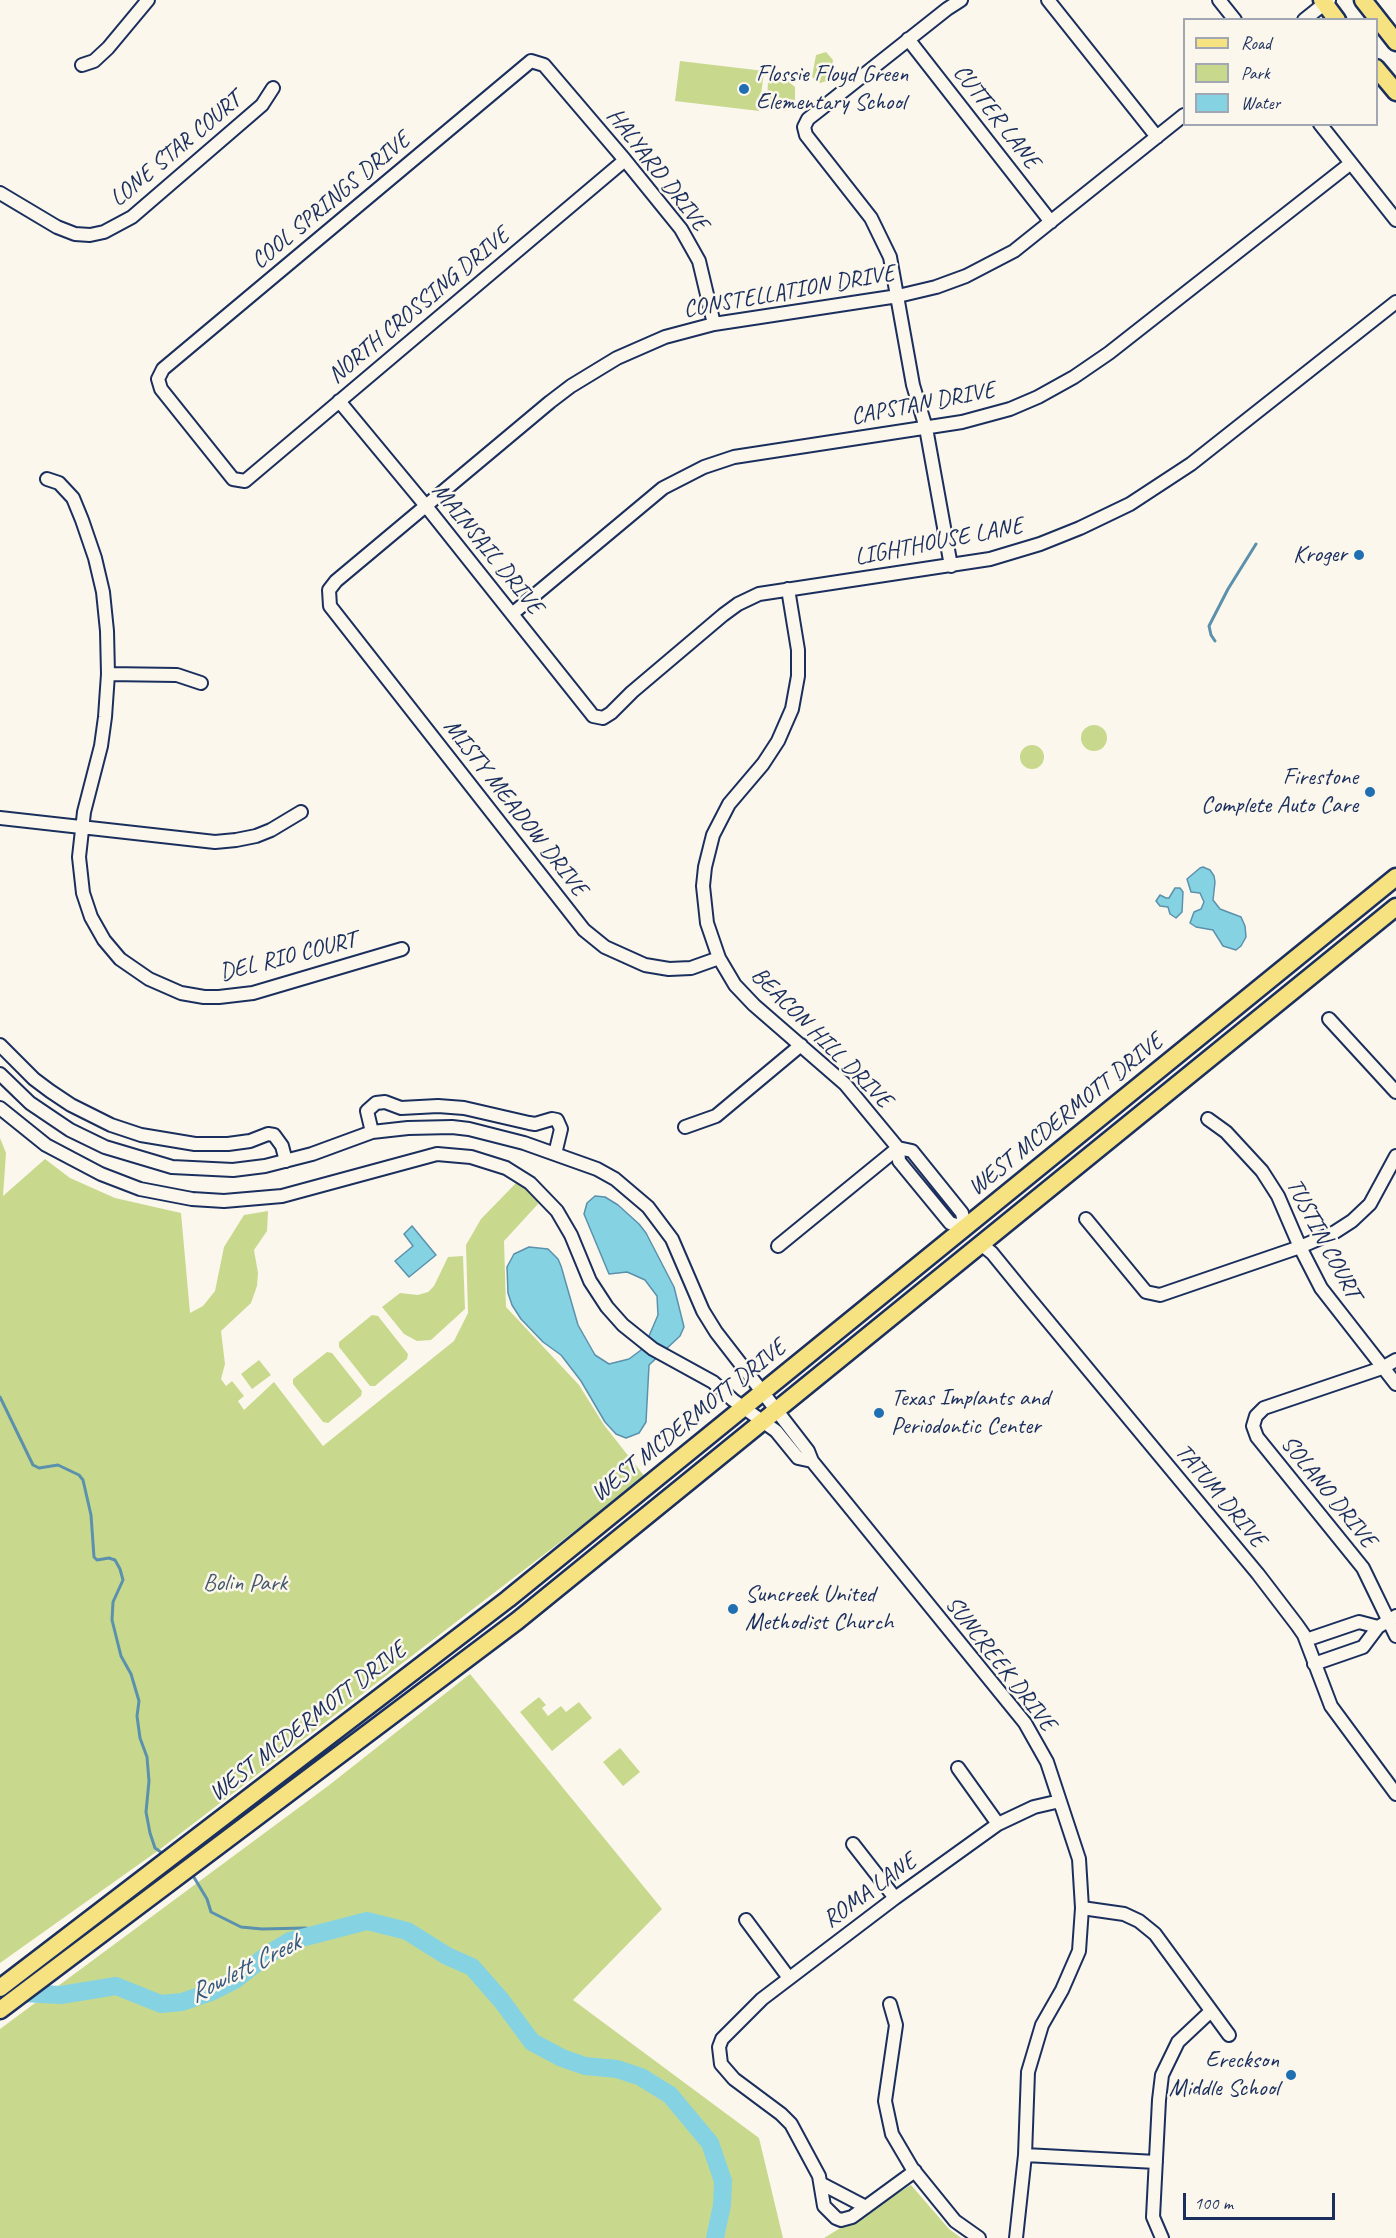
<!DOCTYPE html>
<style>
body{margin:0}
#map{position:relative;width:1396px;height:2238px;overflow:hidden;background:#fbf7ec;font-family:Caveat,sans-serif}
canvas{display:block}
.legend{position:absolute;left:1183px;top:18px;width:195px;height:108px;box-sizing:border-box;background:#fbf7ec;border:2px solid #a1a7b3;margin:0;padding:8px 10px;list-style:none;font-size:18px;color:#1b2f5e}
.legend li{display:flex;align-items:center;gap:12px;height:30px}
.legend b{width:30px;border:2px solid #a1a7b3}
.scale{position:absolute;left:1183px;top:2193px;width:152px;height:27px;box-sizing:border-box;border:3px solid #1b2f5e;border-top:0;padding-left:8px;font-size:18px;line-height:21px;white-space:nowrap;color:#1b2f5e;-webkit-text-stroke:4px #fbf7ec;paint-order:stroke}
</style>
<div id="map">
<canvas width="1396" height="2238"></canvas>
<ul class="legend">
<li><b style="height:8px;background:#f7e281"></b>Road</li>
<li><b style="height:16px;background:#c8d98e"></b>Park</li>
<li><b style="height:16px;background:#85d3e2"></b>Water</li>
</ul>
<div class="scale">100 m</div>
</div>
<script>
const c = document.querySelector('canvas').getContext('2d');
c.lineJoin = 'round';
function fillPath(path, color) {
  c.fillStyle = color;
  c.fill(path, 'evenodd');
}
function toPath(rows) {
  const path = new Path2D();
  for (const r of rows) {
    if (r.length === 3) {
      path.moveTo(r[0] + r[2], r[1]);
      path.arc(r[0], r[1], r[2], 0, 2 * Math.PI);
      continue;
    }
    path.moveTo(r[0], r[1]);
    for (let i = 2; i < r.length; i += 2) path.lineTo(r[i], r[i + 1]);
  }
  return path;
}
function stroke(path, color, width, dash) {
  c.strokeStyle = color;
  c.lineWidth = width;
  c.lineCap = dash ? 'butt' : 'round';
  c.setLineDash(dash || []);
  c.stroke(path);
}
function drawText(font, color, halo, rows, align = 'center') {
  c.font = font + ' Caveat,sans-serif';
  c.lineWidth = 5;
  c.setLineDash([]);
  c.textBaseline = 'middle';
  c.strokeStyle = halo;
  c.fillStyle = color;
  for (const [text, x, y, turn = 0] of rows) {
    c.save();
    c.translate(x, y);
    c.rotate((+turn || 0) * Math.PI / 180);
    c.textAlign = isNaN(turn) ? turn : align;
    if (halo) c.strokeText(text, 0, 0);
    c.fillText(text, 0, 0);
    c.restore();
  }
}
const green = toPath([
 [826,52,833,60,830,80,820,83,812,77,816,55],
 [680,61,764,71,759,111,675,101],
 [777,71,780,72,785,79,795,87,795,99,791,107,785,111,769,106,767,104,768,81],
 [1094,738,13],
 [1032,757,12],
 [0,1138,6,1153,3,1196,45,1159,70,1178,115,1198,181,1213,190,1313,203,1306,215,1291,224,1247,244,1215,268,1211,267,1231,254,1250,258,1273,257,1286,251,1303,221,1331,225,1364,221,1379,226,1386,232,1381,244,1396,238,1401,244,1410,274,1382,323,1446,454,1341,468,1313,466,1245,481,1219,517,1182,536,1197,538,1204,504,1241,506,1307,579,1385,604,1425,645,1477,159,1850,0,1963],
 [463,1256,465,1309,431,1340,417,1341,404,1334,382,1307,400,1293,418,1295,428,1292,434,1286,448,1257],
 [372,1315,378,1316,408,1354,407,1359,375,1386,370,1386,339,1347,339,1342],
 [327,1352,332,1353,362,1391,361,1396,328,1423,323,1422,293,1384,293,1379],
 [259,1360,271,1375,252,1389,241,1374],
 [470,1674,662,1909,573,2000,759,2138,783,2238,0,2238,0,2029,328,1786],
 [539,1697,546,1705,542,1708,548,1716,561,1706,566,1712,579,1702,592,1718,552,1751,520,1712],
 [620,1748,640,1772,623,1786,603,1762],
 [911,2185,949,2229,961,2238,824,2238]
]);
const water = toPath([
 [1203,867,1210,870,1214,876,1215,882,1213,900,1220,909,1241,917,1245,926,1246,937,1241,946,1236,950,1223,946,1213,930,1196,927,1190,923,1194,912,1201,909,1204,902,1200,893,1191,892,1187,879,1200,868,1203,867],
 [1175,888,1180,888,1183,892,1182,912,1176,918,1170,914,1168,907,1160,906,1156,901,1160,895,1166,898,1169,898,1175,888],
 [595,1196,605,1197,618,1205,639,1224,646,1233,674,1287,684,1327,680,1336,649,1365,646,1422,639,1433,626,1438,616,1434,605,1422,581,1381,561,1355,543,1342,521,1319,512,1305,508,1293,507,1267,514,1254,529,1247,548,1249,558,1259,561,1266,578,1325,595,1355,609,1364,629,1359,641,1350,646,1343,658,1315,657,1296,645,1280,634,1275,627,1272,609,1274,584,1214,587,1203,595,1196],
 [412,1226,436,1255,409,1277,395,1261,413,1246,404,1234,412,1226]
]);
const stream = toPath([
 [1215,641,1211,635,1209,626,1228,589,1256,544],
 [0,1397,33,1465,39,1468,58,1465,79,1475,83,1480,91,1515,94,1557,97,1560,109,1558,115,1560,120,1569,123,1580,113,1602,112,1620,121,1656,131,1674,139,1701,137,1716,140,1738,147,1757,149,1781,146,1812,150,1833,155,1848,165,1855],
 [192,1874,207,1899,211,1912,241,1927,262,1929,305,1928,329,1932]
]);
const river = toPath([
 [0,1992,61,1995,116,1986,161,2004,182,2002,211,1992,235,1980,267,1955,290,1941,367,1921,407,1931,447,1956,472,1967,501,2000,532,2042,562,2058,585,2066,617,2069,641,2077,670,2095,710,2143,723,2181,722,2205,715,2238]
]);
const minor = toPath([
 [1048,0,1157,137],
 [1219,0,1235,20],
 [1304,20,1329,0],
 [908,39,1051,222],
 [82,65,94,61,108,48,148,0],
 [1320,124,1396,220],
 [625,160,245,481,233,479,161,389,158,379,163,369,531,61,544,65,625,160,681,229,699,261,714,324],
 [0,193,57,227,75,234,90,235,104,232,132,217,262,105,273,88],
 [339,401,426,506,590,712,593,716,603,718,611,713,632,692,723,615,738,604,759,594,990,559,1040,544,1080,528,1130,504,1191,464,1396,302],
 [47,479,59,483,73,498,82,520,95,558,103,592,107,631,108,674,105,717,101,746,84,812,79,857,83,893,91,917,104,940,120,959,149,979,181,993,204,997,219,997,253,993,402,949],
 [951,566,926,428,913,385,890,257,871,218,806,135,804,127,808,119,817,112,947,9,961,0],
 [788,589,798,650,798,676,792,709,778,741,763,764,729,804,713,835,705,867,703,886,707,923,719,958,735,985,754,1005,845,1084,898,1148,899,1161,950,1223,965,1228,962,1213,912,1151,898,1148],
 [512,614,663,488,704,467,734,457,962,422,1010,409,1038,397,1074,377,1109,353,1351,163],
 [108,674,177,675,201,683],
 [0,818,215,842,236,840,256,836,271,830,301,812],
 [719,958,691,968,669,969,645,965,605,947,584,930,330,606,329,590,336,581,550,402,571,386,617,358,665,337,714,324,898,296,936,287,966,276,1014,251,1184,115],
 [1329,1019,1396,1092],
 [0,1045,34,1079,50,1091,71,1105,111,1125,141,1135,195,1144,228,1144,250,1141,268,1134,274,1135,282,1146,286,1161],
 [0,1074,30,1103,70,1130,105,1147,172,1167,233,1170,265,1166,312,1154,372,1132,408,1128,452,1127,469,1129,524,1143,597,1169,615,1179,648,1207,672,1239,703,1311,716,1332,808,1451,812,1461,1025,1723,1047,1762,1079,1859,1082,1908,1079,1951,1062,1990,1042,2025,1028,2072,1025,2155,1016,2238],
 [0,1108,46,1145,101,1174,140,1189,192,1199,224,1201,282,1196,437,1154,471,1157,506,1168,530,1183,557,1211,571,1235,590,1281,607,1307,623,1325,653,1349,713,1382,733,1400,776,1431,798,1458,812,1461],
 [1208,1119,1226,1132,1262,1171,1278,1196,1300,1247,1321,1288,1396,1384],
 [685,1127,716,1116,801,1045],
 [372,1132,367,1111,376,1103,385,1102,401,1108,438,1106,464,1108,529,1123,535,1124,552,1119,557,1120,561,1129,555,1154],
 [1086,1219,1146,1292,1160,1295,1300,1247,1335,1232,1352,1221,1370,1204,1396,1156],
 [981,1244,992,1253,1023,1291,1258,1574,1297,1625,1304,1635,1331,1706,1396,1794],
 [778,1246,898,1148],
 [1396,1360,1382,1368,1264,1408,1256,1416,1253,1426,1257,1437,1363,1568,1396,1636],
 [1306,1640,1359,1622,1378,1627],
 [1314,1664,1363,1647,1378,1627,1396,1616],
 [958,1768,998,1824],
 [853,1844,895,1898],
 [1082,1908,1124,1914,1139,1921,1155,1934,1229,2035],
 [746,1920,789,1978],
 [890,2004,896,2025,885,2101,892,2134,912,2168,955,2221,979,2238],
 [1025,2155,1156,2162],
 [915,2171,852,2217,841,2220,836,2218,824,2206,819,2176,791,2124,781,2114,734,2079,721,2064,719,2047,722,2039,762,1999,895,1898,998,1824,1034,1807,1060,1801],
 [822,2184,866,2207],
 [1162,2238,1153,2217,1159,2100,1162,2075,1178,2042,1211,2011]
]);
const major = toPath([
 [1322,0,1337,20],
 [1363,0,1396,42],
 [1376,68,1396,92],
 [0,1988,508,1599,1396,877],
 [0,2010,517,1621,1396,907]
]);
const markers = [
 [744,89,6,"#1f6fb2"],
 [1359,555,6,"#1f6fb2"],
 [1370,792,6,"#1f6fb2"],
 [879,1413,6,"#1f6fb2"],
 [733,1609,6,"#1f6fb2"],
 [1291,2075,6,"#1f6fb2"]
];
const poiNames = [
 ["Flossie Floyd Green",756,75],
 ["Elementary School",756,103],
 ["Kroger",1347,555,"right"],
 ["Firestone",1358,778,"right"],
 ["Complete Auto Care",1358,806,"right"],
 ["Texas Implants and",891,1399],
 ["Periodontic Center",891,1427],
 ["Suncreek United",745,1595],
 ["Methodist Church",745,1623],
 ["Ereckson",1279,2061,"right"],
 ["Middle School",1279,2089,"right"]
];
const streetNames = [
 ["CUTTER LANE",996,117,52],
 ["LONE STAR COURT",176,150,-40],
 ["HALYARD DRIVE",657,170,52],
 ["COOL SPRINGS DRIVE",331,201,-40],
 ["CONSTELLATION DRIVE",789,292,-10],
 ["NORTH CROSSING DRIVE",419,306,-40],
 ["CAPSTAN DRIVE",923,404,-11],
 ["LIGHTHOUSE LANE",939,542,-11],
 ["MAINSAIL DRIVE",487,549,51],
 ["MISTY MEADOW DRIVE",515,808,52],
 ["DEL RIO COURT",288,957,-14],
 ["BEACON HILL DRIVE",821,1038,45],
 ["WEST MCDERMOTT DRIVE",1066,1115,-39],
 ["TUSTIN COURT",1323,1239,62],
 ["WEST MCDERMOTT DRIVE",689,1421,-39],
 ["SOLANO DRIVE",1328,1492,51],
 ["TATUM DRIVE",1220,1496,50],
 ["SUNCREEK DRIVE",1000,1664,52],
 ["WEST MCDERMOTT DRIVE",308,1722,-38],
 ["ROMA LANE",870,1891,-36]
];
const parkNames = [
 ["Bolin Park",245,1584]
];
const waterNames = [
 ["Rowlett Creek",245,1969,-27]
];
fillPath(green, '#c8d98e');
fillPath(water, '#85d3e2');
stroke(water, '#5b91ad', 1.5);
stroke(stream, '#5b91ad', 3);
stroke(river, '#85d3e2', 18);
stroke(minor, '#1b2f5e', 16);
stroke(major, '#1b2f5e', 21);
stroke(minor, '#fbf7ec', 12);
stroke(major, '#f7e281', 16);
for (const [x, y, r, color] of markers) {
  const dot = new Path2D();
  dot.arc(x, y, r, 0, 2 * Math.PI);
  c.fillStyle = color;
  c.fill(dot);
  stroke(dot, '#fbf7ec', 2);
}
drawText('24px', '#1b2f5e', '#fbf7ec', poiNames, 'left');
drawText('24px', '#1b2f5e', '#fbf7ec', streetNames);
drawText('24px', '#465a6a', '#fbf7ec', parkNames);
drawText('italic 26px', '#36587f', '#fbf7ec', waterNames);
</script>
